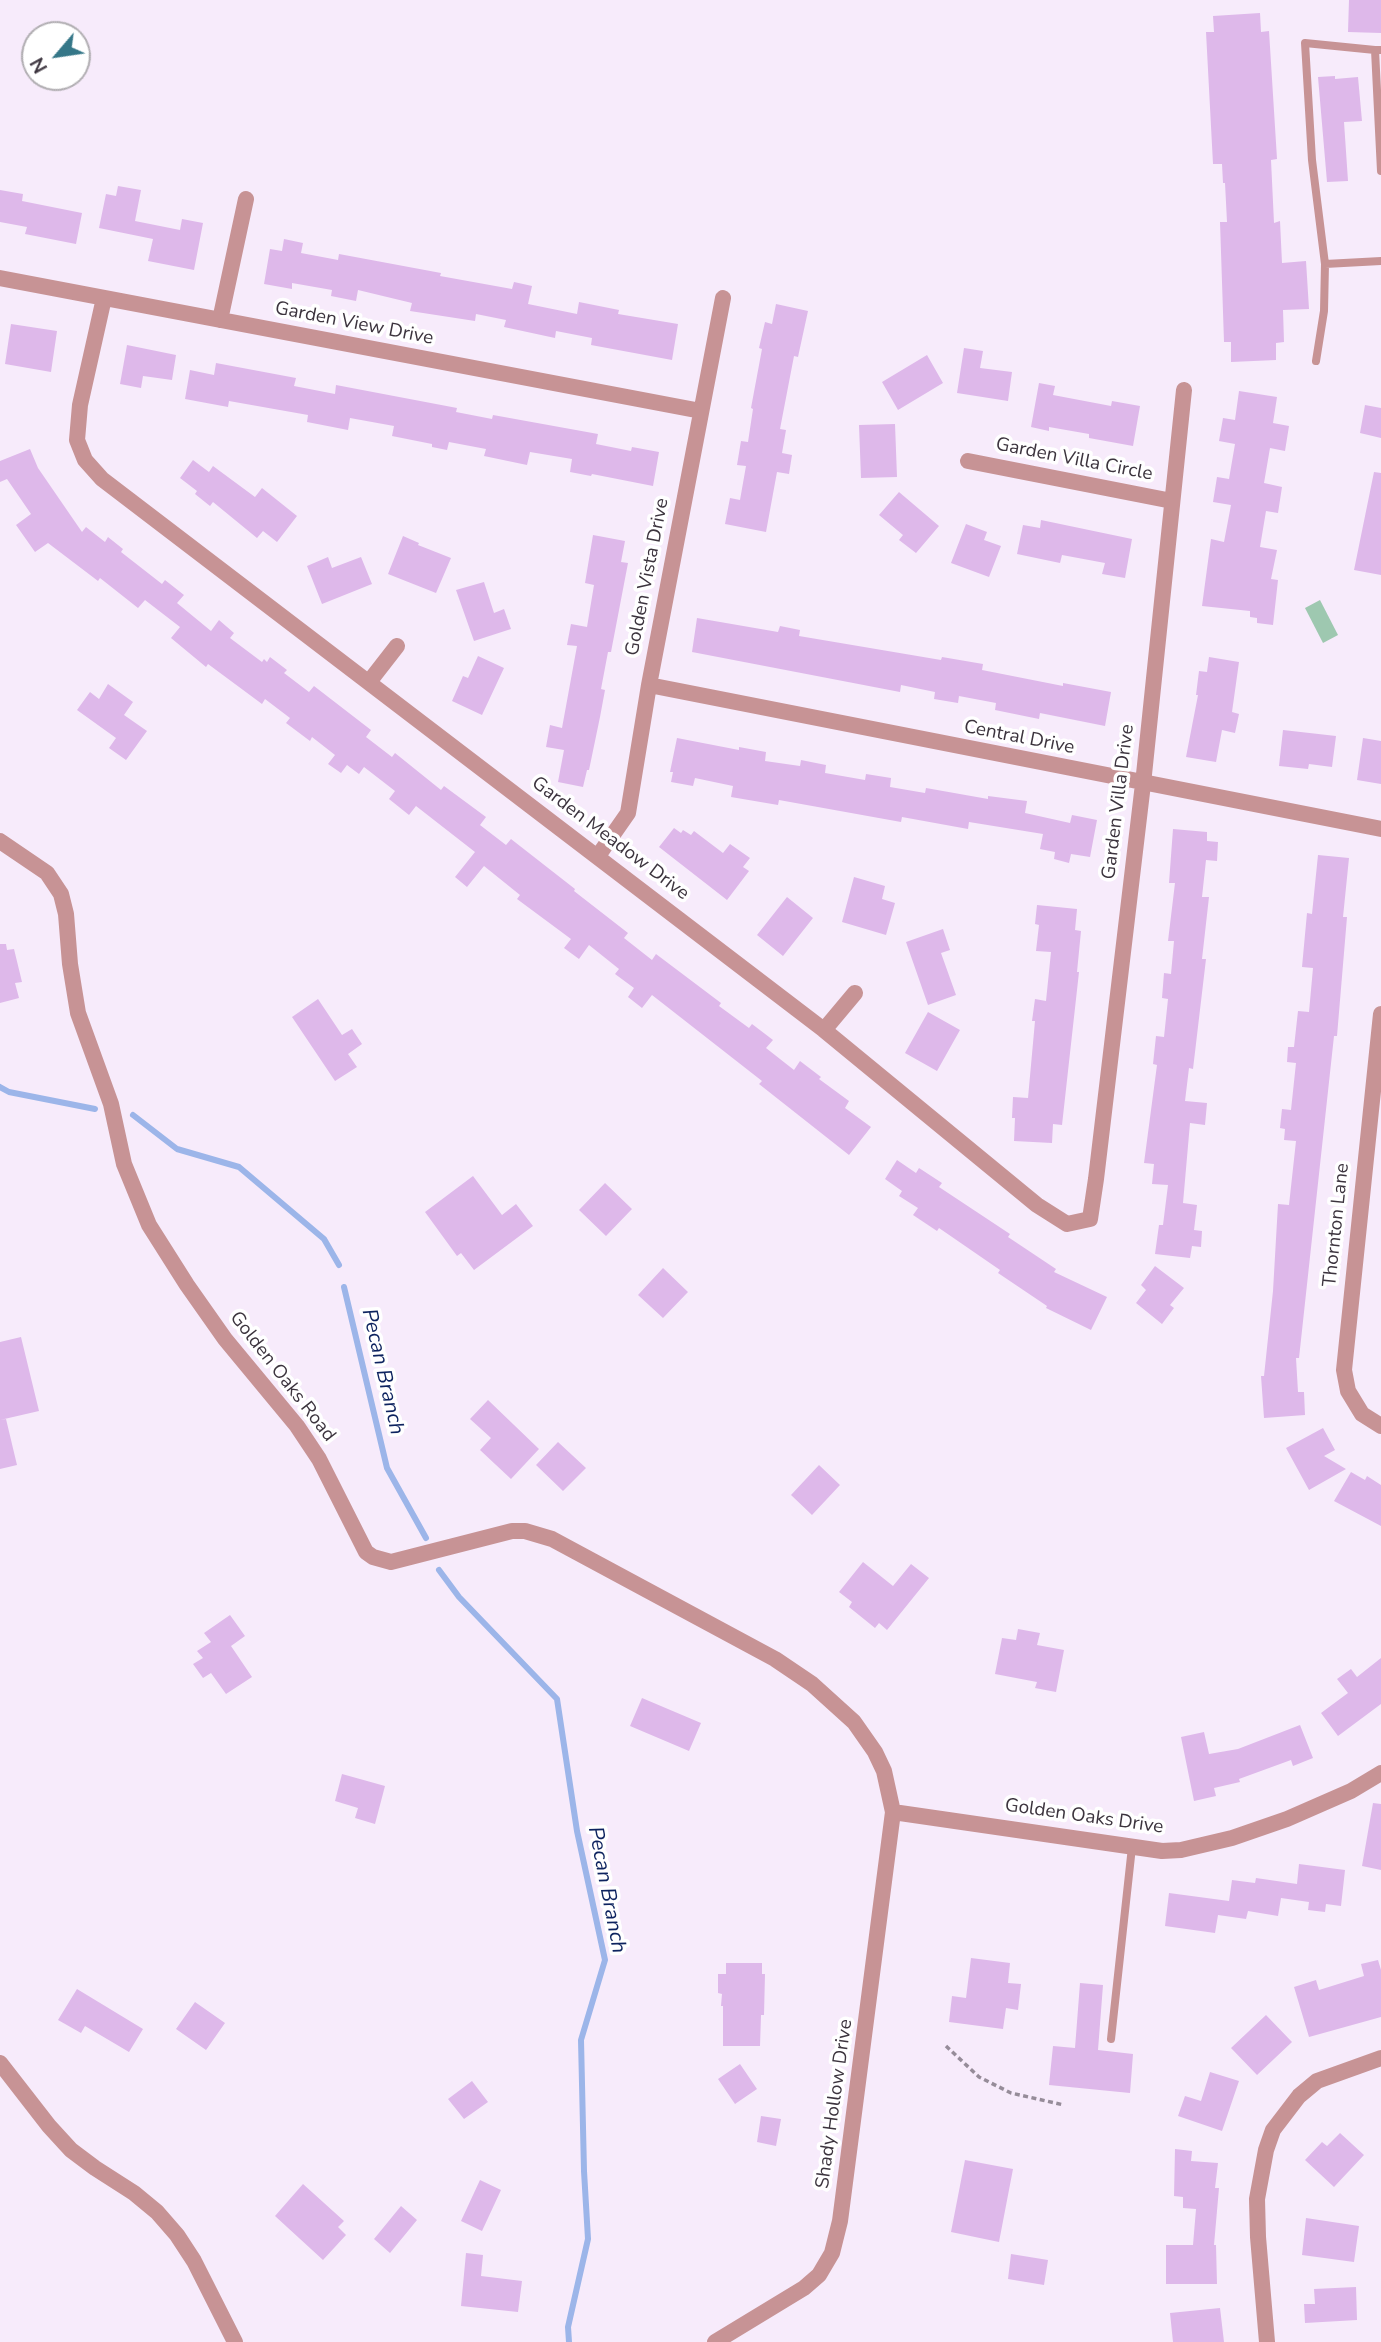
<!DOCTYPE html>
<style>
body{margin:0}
#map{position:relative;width:1381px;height:2342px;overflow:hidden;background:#f7ebfb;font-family:"Nunito Sans",sans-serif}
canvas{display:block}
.north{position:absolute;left:21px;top:21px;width:70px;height:70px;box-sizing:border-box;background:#fff;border:2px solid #b1aeb2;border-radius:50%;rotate:241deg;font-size:19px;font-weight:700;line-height:28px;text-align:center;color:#3c343e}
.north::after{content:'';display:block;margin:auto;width:24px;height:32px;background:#357788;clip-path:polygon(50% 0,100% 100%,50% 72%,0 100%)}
</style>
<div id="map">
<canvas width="1381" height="2342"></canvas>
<div class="north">N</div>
</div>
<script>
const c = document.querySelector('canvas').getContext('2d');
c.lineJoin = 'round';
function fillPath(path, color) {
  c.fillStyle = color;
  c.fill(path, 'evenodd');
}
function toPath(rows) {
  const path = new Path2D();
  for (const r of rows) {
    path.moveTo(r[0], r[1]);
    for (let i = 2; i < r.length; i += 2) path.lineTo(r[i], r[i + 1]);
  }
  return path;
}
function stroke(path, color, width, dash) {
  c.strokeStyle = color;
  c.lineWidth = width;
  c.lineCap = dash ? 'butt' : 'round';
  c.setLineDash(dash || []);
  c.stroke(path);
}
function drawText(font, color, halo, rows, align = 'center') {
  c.font = font + ' "Nunito Sans",sans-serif';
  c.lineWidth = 7;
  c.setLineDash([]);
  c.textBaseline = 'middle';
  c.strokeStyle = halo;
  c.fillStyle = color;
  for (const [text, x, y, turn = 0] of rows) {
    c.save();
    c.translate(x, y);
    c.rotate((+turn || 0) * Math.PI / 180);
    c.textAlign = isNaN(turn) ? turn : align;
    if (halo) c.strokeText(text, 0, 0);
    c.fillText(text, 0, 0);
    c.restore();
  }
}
const green = toPath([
 [1320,600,1338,635,1323,643,1305,608]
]);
const stream = toPath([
 [0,1087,9,1092,95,1109],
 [133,1115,177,1149,239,1167,324,1239,339,1265],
 [344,1287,387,1468,426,1538],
 [439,1570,459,1597,557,1699,577,1831,605,1960,581,2040,584,2171,588,2239,568,2327,569,2342]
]);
const building = toPath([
 [1349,0,1381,0,1381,33,1348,32],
 [1260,13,1261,32,1269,31,1277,159,1271,160,1274,223,1280,221,1282,263,1306,261,1309,309,1283,310,1284,342,1276,343,1276,360,1231,362,1231,342,1224,342,1220,222,1227,222,1225,183,1223,183,1222,164,1213,164,1206,32,1214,32,1213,16],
 [1335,76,1335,79,1358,77,1362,121,1344,122,1348,181,1327,182,1318,77],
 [118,186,141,190,135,221,180,230,182,219,203,223,194,270,148,261,153,239,99,228,106,194,116,196],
 [0,190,23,194,22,201,82,213,76,244,25,234,27,227,0,222],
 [284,239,303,243,301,253,338,260,339,254,441,273,440,276,512,289,514,282,532,286,528,304,577,314,579,302,619,310,618,314,678,324,672,360,591,345,592,338,556,331,555,338,504,327,506,320,476,314,475,321,410,311,412,303,358,290,356,301,331,296,332,290,292,283,292,289,264,284,270,249,282,251],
 [776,304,808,311,798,357,794,356,780,429,786,430,782,453,792,455,789,474,777,472,766,532,725,524,730,498,740,500,746,466,737,465,741,441,748,442,753,409,751,408,762,349,759,348,765,322,772,324],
 [11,324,57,331,51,372,5,364],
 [127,345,176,355,172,380,143,376,141,388,120,384],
 [964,348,983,351,980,368,1012,372,1008,401,957,393],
 [927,355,943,383,898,410,882,382],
 [216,363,296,378,294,386,335,394,336,385,457,408,456,412,492,419,493,415,598,434,596,444,631,451,632,447,659,452,653,486,592,474,591,476,570,472,572,459,530,452,527,465,484,456,486,449,449,442,447,450,432,447,432,444,392,436,394,426,350,418,348,430,307,422,308,415,229,401,228,407,185,399,190,370,214,375],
 [1039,383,1055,386,1053,395,1111,406,1112,401,1140,406,1133,446,1089,438,1089,434,1049,427,1049,431,1031,427],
 [1239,391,1277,397,1273,423,1289,426,1285,451,1270,448,1264,483,1282,487,1278,513,1266,511,1260,547,1277,550,1271,579,1278,580,1273,625,1257,623,1257,618,1250,617,1250,611,1202,606,1211,539,1224,542,1231,505,1213,502,1217,477,1229,479,1235,444,1219,441,1223,418,1235,420],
 [1365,405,1381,408,1381,438,1360,433],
 [895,424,897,477,861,478,859,425],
 [30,449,38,468,82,532,86,527,105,542,108,537,123,549,121,552,162,584,165,580,184,595,177,603,211,631,219,620,234,633,230,638,262,662,264,659,267,662,270,657,287,670,284,673,309,692,314,686,371,730,366,737,392,757,395,753,441,790,444,786,486,817,480,825,506,845,511,839,575,889,574,891,628,933,624,938,652,960,656,954,721,1003,719,1006,749,1028,752,1024,773,1040,766,1048,794,1070,800,1061,821,1077,819,1079,849,1101,845,1108,871,1127,849,1155,759,1084,762,1081,652,995,642,1008,628,997,634,988,615,974,619,969,589,945,579,959,564,948,571,939,517,899,520,895,484,866,467,887,455,877,475,852,416,806,409,815,389,799,395,791,364,767,359,774,347,765,341,773,328,764,335,755,312,737,310,741,286,723,290,718,265,699,262,704,208,664,206,667,171,638,180,627,145,600,138,608,100,578,98,581,48,543,35,552,16,525,31,514,7,479,0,482,0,461],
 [193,460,209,472,213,466,255,497,262,488,297,516,277,542,263,531,257,538,213,502,210,506,195,494,197,491,180,478],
 [1374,472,1381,473,1381,575,1354,570],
 [899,492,939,526,916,553,899,540,903,535,879,515],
 [1041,520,1132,539,1125,578,1102,574,1105,563,1062,555,1060,563,1017,554,1023,525,1040,528],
 [966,524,987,532,984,540,1001,546,989,577,951,563],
 [593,535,625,541,621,562,628,563,611,652,608,652,601,689,605,690,600,717,589,770,587,770,583,787,558,782,564,750,546,747,550,725,562,728,577,646,567,645,571,624,587,627,594,585,585,583],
 [403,536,419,543,418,545,451,558,436,593,388,574],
 [328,557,332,568,361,557,372,584,322,604,307,566],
 [484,582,494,613,504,609,511,629,474,641,456,590],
 [697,618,778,632,780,626,800,630,799,636,941,660,942,657,983,664,982,670,1063,686,1063,683,1111,692,1105,726,1040,713,1039,719,995,710,996,703,959,696,958,703,934,699,935,692,901,685,900,692,692,652],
 [478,656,504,668,482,715,452,701,463,676,468,678],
 [1209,657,1239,662,1232,712,1239,714,1235,733,1222,730,1216,762,1186,757,1198,695,1196,695,1199,671,1207,672],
 [108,684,133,702,124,715,147,731,126,760,109,748,116,738,77,710,90,692,99,699],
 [1283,730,1336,736,1332,767,1309,764,1308,769,1279,766],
 [677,738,739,750,739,747,766,752,765,761,800,766,801,760,826,765,825,773,865,780,866,774,891,778,890,787,925,793,926,788,988,799,988,796,1027,801,1025,813,1070,823,1072,815,1097,820,1090,857,1071,854,1069,863,1054,859,1055,852,1040,849,1043,834,969,822,968,829,902,817,901,822,779,800,778,805,731,797,733,786,695,778,693,786,671,782,673,772,670,772],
 [1363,738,1381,741,1381,784,1357,780],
 [674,828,681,833,683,830,691,835,694,831,723,853,730,844,750,858,743,867,749,871,727,900,659,847],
 [1173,829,1207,832,1207,841,1218,842,1217,861,1206,860,1202,897,1209,897,1202,959,1206,959,1193,1069,1189,1068,1185,1101,1207,1103,1205,1125,1190,1123,1183,1203,1197,1205,1194,1230,1202,1231,1201,1247,1192,1246,1190,1258,1155,1254,1159,1225,1163,1225,1168,1185,1152,1184,1154,1164,1144,1163,1157,1065,1153,1064,1156,1036,1164,1037,1168,999,1162,998,1164,973,1171,974,1174,941,1168,941,1175,883,1169,883],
 [1318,855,1349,858,1343,917,1347,917,1337,1036,1334,1036,1299,1358,1296,1358,1298,1392,1304,1392,1305,1415,1264,1418,1261,1376,1264,1376,1273,1291,1278,1204,1289,1205,1296,1141,1284,1140,1285,1129,1280,1128,1282,1109,1291,1110,1296,1063,1287,1062,1288,1047,1294,1047,1298,1011,1309,1012,1313,968,1302,967,1307,913,1312,914],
 [854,877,885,886,882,899,895,903,886,935,842,922],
 [787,897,813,918,783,956,757,935],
 [1037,905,1077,909,1075,930,1081,931,1077,972,1079,972,1062,1125,1053,1124,1052,1143,1014,1141,1015,1118,1012,1118,1013,1097,1028,1098,1035,1021,1032,1021,1035,999,1046,1001,1051,952,1036,951,1039,925,1035,924],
 [943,929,950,950,941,953,956,995,928,1005,906,942],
 [0,944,6,944,7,950,14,949,22,982,15,983,19,998,0,1003],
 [318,999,342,1035,352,1029,362,1044,348,1054,357,1067,335,1081,292,1017],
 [928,1012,960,1030,937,1071,905,1053],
 [897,1160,916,1173,919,1168,942,1183,939,1187,1010,1234,1008,1237,1056,1269,1054,1272,1107,1297,1091,1330,1046,1308,1047,1306,998,1273,1000,1270,939,1228,937,1231,913,1215,918,1208,899,1196,902,1191,885,1179],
 [473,1176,502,1215,516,1204,533,1226,474,1270,461,1253,457,1256,425,1212],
 [605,1183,632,1209,606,1236,579,1210],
 [1155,1266,1184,1288,1170,1305,1174,1308,1162,1324,1136,1303,1146,1290,1141,1285],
 [663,1268,688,1292,663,1318,638,1295],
 [21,1337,39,1411,0,1420,0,1342],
 [488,1400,539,1449,511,1479,480,1450,491,1438,470,1419],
 [6,1419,17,1465,0,1469,0,1420],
 [1323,1428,1335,1450,1324,1456,1346,1469,1309,1490,1286,1448],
 [558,1442,586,1468,563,1491,536,1465],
 [819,1465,840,1485,812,1515,791,1495],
 [1351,1472,1365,1480,1367,1476,1381,1485,1381,1526,1334,1501],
 [863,1562,893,1586,911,1564,929,1578,887,1630,879,1623,875,1628,849,1607,852,1602,839,1592],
 [230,1615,245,1636,231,1646,252,1677,226,1694,211,1673,203,1678,193,1664,203,1658,197,1651,211,1642,204,1633],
 [1018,1629,1040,1633,1037,1645,1064,1650,1056,1692,1035,1688,1037,1682,995,1674,1002,1638,1016,1640],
 [1381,1658,1381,1704,1338,1736,1321,1713,1348,1693,1337,1679,1351,1669,1357,1677],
 [642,1698,701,1723,689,1751,630,1726],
 [1300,1725,1313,1758,1293,1766,1291,1760,1239,1779,1240,1782,1214,1788,1216,1796,1194,1801,1181,1737,1204,1732,1209,1754,1238,1749],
 [342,1774,385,1786,375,1824,355,1818,358,1808,335,1801],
 [1373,1803,1381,1804,1381,1870,1362,1866],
 [1299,1864,1345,1870,1341,1906,1326,1904,1325,1912,1308,1910,1309,1902,1281,1898,1278,1916,1248,1911,1246,1919,1218,1915,1215,1933,1165,1926,1169,1893,1229,1901,1232,1880,1255,1883,1256,1878,1297,1884],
 [971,1958,1010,1963,1008,1983,1021,1984,1018,2010,1006,2008,1003,2029,949,2022,952,1996,966,1998],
 [1378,1960,1381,1970,1381,2017,1309,2037,1294,1987,1316,1980,1319,1990,1364,1976,1361,1964],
 [726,1963,762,1963,762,1974,765,1974,764,2015,761,2015,760,2046,723,2046,723,2006,721,2006,722,1994,718,1993,718,1974,726,1974],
 [1080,1983,1103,1985,1098,2050,1133,2054,1130,2093,1049,2085,1053,2046,1075,2048],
 [77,1989,143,2029,129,2052,85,2026,81,2033,58,2020],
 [195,2002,225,2023,206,2050,176,2029],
 [1266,2015,1292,2042,1257,2075,1231,2048],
 [740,2064,757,2089,735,2104,718,2079],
 [1210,2072,1239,2081,1222,2131,1178,2116,1185,2096,1201,2101],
 [472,2081,488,2102,464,2119,448,2099],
 [761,2116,781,2119,776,2146,757,2142],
 [1340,2133,1364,2155,1334,2187,1305,2160,1322,2142,1327,2146],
 [1175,2149,1192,2151,1191,2161,1218,2163,1215,2188,1219,2188,1214,2245,1216,2245,1217,2284,1166,2284,1166,2245,1193,2245,1196,2209,1183,2208,1183,2197,1174,2196],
 [965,2160,1013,2169,999,2242,951,2232],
 [480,2180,501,2190,482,2231,461,2221],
 [303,2184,344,2221,338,2227,346,2235,323,2260,275,2216],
 [401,2206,417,2220,390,2253,374,2239],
 [1306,2218,1359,2226,1354,2262,1302,2255],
 [466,2253,483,2255,481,2276,522,2281,518,2312,461,2306],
 [1011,2254,1048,2260,1044,2285,1008,2279],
 [1356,2287,1357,2320,1305,2323,1304,2304,1315,2304,1314,2289],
 [1220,2308,1224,2342,1173,2342,1170,2313]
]);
const path = toPath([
 [946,2046,979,2077,1011,2093,1064,2105]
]);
const service = toPath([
 [1375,50,1305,43,1312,160,1325,264,1381,261],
 [1381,50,1375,50,1381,171],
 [1316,361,1324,311,1325,264],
 [1111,2039,1132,1847]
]);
const minor = toPath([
 [0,278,701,411],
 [104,298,80,405,77,440,85,460,102,479,824,1030,1037,1205,1067,1224,1090,1219,1096,1179,1143,784,1184,390],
 [220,320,246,199],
 [968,461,1172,501],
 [369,682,397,646],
 [649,685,1381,829],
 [0,841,47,873,61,894,66,914,70,964,78,1013,111,1104,124,1164,149,1225,187,1285,225,1339,297,1426,319,1459,366,1552,373,1557,391,1562,512,1531,525,1531,552,1539,775,1659,812,1684,854,1722,875,1752,884,1771,893,1812,840,2221,832,2253,819,2275,804,2288,715,2342],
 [598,856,628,813,649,685,723,298],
 [1381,1014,1344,1370,1348,1391,1362,1414,1381,1426],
 [824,1030,855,993],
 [893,1812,1162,1851,1181,1850,1232,1838,1287,1819,1351,1791,1381,1773],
 [0,2063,49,2126,71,2150,95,2168,134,2193,157,2212,177,2235,194,2261,235,2342],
 [1267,2342,1258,2237,1257,2199,1266,2150,1273,2130,1299,2096,1317,2081,1381,2058]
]);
const streetNames = [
 ["Garden View Drive",354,324,11],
 ["Garden Villa Circle",1074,460,11],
 ["Golden Vista Drive",648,577,-79],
 ["Central Drive",1019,738,11],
 ["Garden Villa Drive",1119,802,-83],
 ["Garden Meadow Drive",610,839,37],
 ["Thornton Lane",1337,1225,-84],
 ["Golden Oaks Road",282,1377,52],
 ["Golden Oaks Drive",1084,1817,8],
 ["Shady Hollow Drive",835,2104,-82]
];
const waterNames = [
 ["Pecan Branch",382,1372,77],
 ["Pecan Branch",606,1890,79]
];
fillPath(green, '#9ec8b0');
stroke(stream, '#9cb5e9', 6);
fillPath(building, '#deb8ea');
stroke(path, '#968c99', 3.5, [5, 3.5]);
stroke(service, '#c79395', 8);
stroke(minor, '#c79395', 16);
drawText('19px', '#3c343e', '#fff', streetNames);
drawText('italic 21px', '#0d235f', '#fff', waterNames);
</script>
